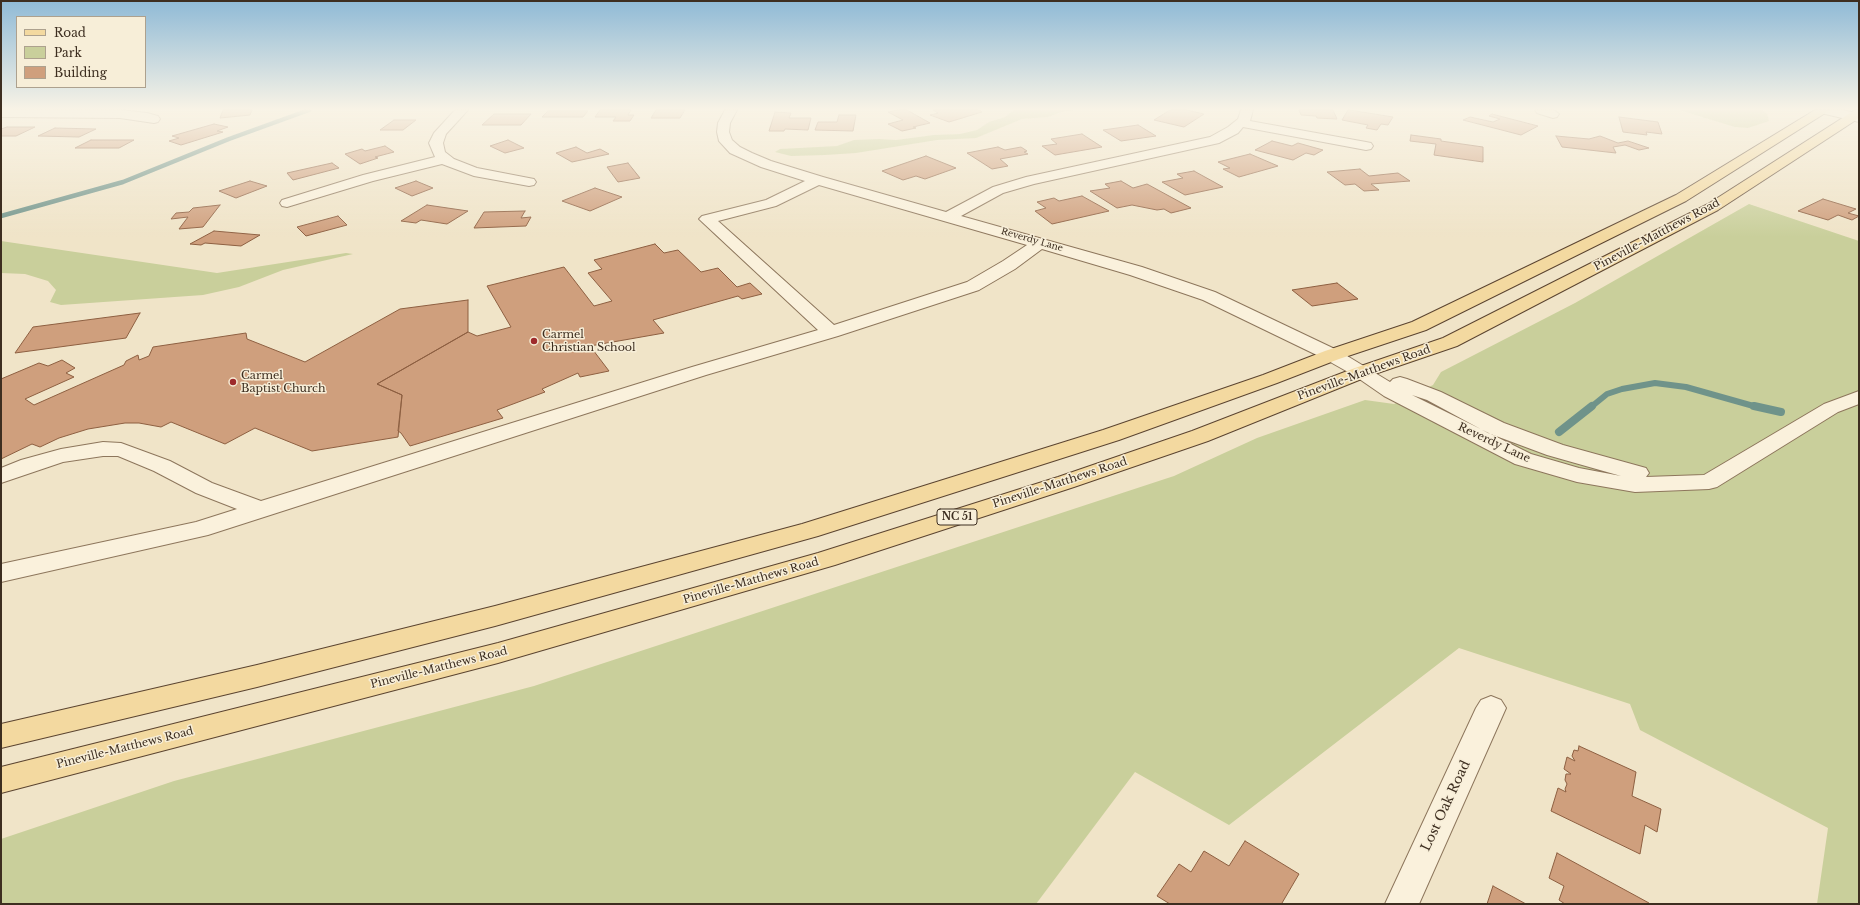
<!DOCTYPE html>
<style>
body{margin:0}
#map{position:relative;width:1860px;height:905px;overflow:hidden;background:#f0e4c8;font-family:"Libre Baskerville",serif}
canvas{display:block}
.frame{position:absolute;inset:0;border:2px solid #3d2e20;pointer-events:none}
.legend{position:absolute;left:16px;top:16px;width:130px;height:72px;box-sizing:border-box;background:#f7eed8;border:1px solid #ada18e;margin:0;padding:5px 7px;list-style:none;font-size:12px;color:#3d2e20}
.legend li{display:flex;align-items:center;gap:8px;height:20px}
.legend b{width:20px;border:1px solid #ada18e}
</style>
<div id="map">
<canvas width="1860" height="905"></canvas>
<div class="frame"></div>
<ul class="legend">
<li><b style="height:5px;background:#f3d9a0"></b>Road</li>
<li><b style="height:11px;background:#c9cf9b"></b>Park</li>
<li><b style="height:11px;background:#cf9f7d"></b>Building</li>
</ul>
</div>
<script>
const c = document.querySelector('canvas').getContext('2d');
c.lineJoin = 'round';
function fillPath(path, color) {
  c.fillStyle = color;
  c.fill(path, 'evenodd');
}
function toPath(rows) {
  const path = new Path2D();
  for (const r of rows) {
    path.moveTo(r[0], r[1]);
    for (let i = 2; i < r.length; i += 2) path.lineTo(r[i], r[i + 1]);
  }
  return path;
}
function stroke(path, color, width, dash) {
  c.strokeStyle = color;
  c.lineWidth = width;
  c.lineCap = dash ? 'butt' : 'round';
  c.setLineDash(dash || []);
  c.stroke(path);
}
function drawText(font, color, halo, rows, align = 'center') {
  c.font = font + ' "Libre Baskerville",serif';
  c.lineWidth = 3;
  c.setLineDash([]);
  c.textBaseline = 'middle';
  c.strokeStyle = halo;
  c.fillStyle = color;
  for (const [text, x, y, turn = 0] of rows) {
    c.save();
    c.translate(x, y);
    c.rotate((+turn || 0) * Math.PI / 180);
    c.textAlign = isNaN(turn) ? turn : align;
    if (halo) c.strokeText(text, 0, 0);
    c.fillText(text, 0, 0);
    c.restore();
  }
}
const green = toPath([
 [1014,110,1074,110,1062,112,1048,117,1022,119,976,138,937,140,856,153,825,155,791,156,775,152,780,149,837,146,854,140,879,139,896,140,934,135,960,134,977,130,989,122,1005,117],
 [1679,110,1762,110,1767,114,1769,121,1748,128,1735,127],
 [1749,204,1859,241,1859,904,1817,904,1828,828,1640,730,1630,704,1459,648,1229,825,1135,772,1036,904,1,904,1,839,174,781,534,686,1174,476,1257,438,1365,400,1394,404,1433,385,1441,372,1575,303],
 [1,241,217,273,346,253,353,254,283,270,239,287,203,295,61,305,50,302,56,290,48,281,25,274,1,273]
]);
const streamFar2 = toPath([
 [1,216,123,182,229,139,309,110]
]);
const streamFar1 = toPath([
 [1591,407,1607,394,1622,389,1655,383,1686,387,1757,407]
]);
const stream = toPath([
 [1754,406,1781,412],
 [1559,432,1592,406]
]);
const building = toPath([
 [223,110,252,110,250,115,220,118,223,110],
 [600,110,631,110,628,115,634,115,630,121,613,121,616,117,595,117,600,110],
 [656,110,685,110,680,118,651,118,656,110],
 [898,110,907,110,930,123,913,127,916,128,902,131,888,124,903,120,888,112,898,110],
 [979,110,982,112,949,122,930,115,938,113,933,110,979,110],
 [1170,110,1187,110,1204,114,1184,127,1154,120,1170,110],
 [1299,110,1333,110,1337,119,1317,118,1316,116,1301,115,1299,110],
 [1348,110,1350,110,1393,117,1388,125,1381,124,1377,130,1366,128,1368,125,1342,120,1348,110],
 [548,111,588,111,583,117,542,117,548,111],
 [775,112,791,113,789,118,811,118,808,130,785,129,784,131,769,131,775,112],
 [494,114,531,114,521,125,482,125,494,114],
 [1492,114,1538,126,1521,135,1463,120,1470,117,1493,122,1500,119,1489,116,1492,114],
 [839,115,856,115,853,131,815,130,818,122,837,122,839,115],
 [1619,117,1658,122,1662,134,1646,132,1647,135,1623,132,1619,117],
 [394,120,416,120,403,130,380,130,394,120],
 [214,124,228,127,217,131,223,132,181,145,169,141,179,138,172,136,214,124],
 [1138,125,1156,136,1121,141,1103,130,1138,125],
 [7,127,35,127,16,136,1,136,1,129,7,127],
 [55,128,96,129,79,137,38,136,55,128],
 [1082,134,1102,147,1055,155,1042,146,1057,144,1051,139,1082,134],
 [1411,135,1441,139,1441,141,1483,147,1483,162,1434,155,1436,144,1410,141,1411,135],
 [1556,136,1589,139,1600,136,1618,143,1628,141,1649,148,1639,150,1625,145,1613,147,1616,153,1562,147,1556,136],
 [91,140,134,140,119,148,75,148,91,140],
 [508,140,524,148,505,153,490,146,508,140],
 [1272,141,1292,146,1298,143,1323,150,1314,155,1306,153,1293,160,1255,150,1272,141],
 [385,146,394,152,375,157,378,158,360,164,345,154,362,149,365,151,385,146],
 [576,147,587,153,600,149,609,154,572,162,556,153,576,147],
 [998,147,1005,150,1021,147,1027,151,1024,152,1028,154,1000,159,1008,166,992,169,967,153,998,147],
 [1250,154,1278,166,1239,177,1223,169,1230,168,1218,162,1250,154],
 [926,156,956,168,925,179,916,176,903,180,882,171,926,156],
 [332,163,339,168,293,180,287,173,332,163],
 [628,163,640,178,618,182,607,167,628,163],
 [1360,169,1369,176,1398,173,1410,181,1371,184,1379,190,1364,191,1355,184,1345,185,1327,172,1360,169],
 [1194,171,1223,187,1185,195,1162,182,1183,178,1177,174,1194,171],
 [250,181,267,186,236,198,219,191,250,181],
 [416,181,433,188,412,196,395,188,416,181],
 [1121,181,1133,188,1147,184,1191,208,1171,213,1164,209,1157,210,1132,205,1117,208,1090,191,1110,188,1105,184,1121,181],
 [595,188,622,197,590,211,562,201,595,188],
 [1082,196,1109,211,1052,224,1035,211,1046,208,1037,202,1054,198,1059,201,1082,196],
 [1823,199,1856,209,1848,213,1859,216,1852,220,1838,215,1828,220,1798,211,1823,199],
 [220,205,203,227,179,229,188,217,171,219,176,213,189,212,193,208,220,205],
 [427,205,468,211,447,224,421,220,416,223,401,221,427,205],
 [525,211,521,218,531,217,526,226,474,228,484,212,525,211],
 [338,216,347,225,306,236,297,227,338,216],
 [214,231,260,235,241,246,205,243,201,245,190,244,214,231],
 [655,244,664,253,678,250,701,272,718,268,737,287,750,283,762,294,742,299,738,296,653,320,664,333,590,346,609,371,580,377,578,373,542,389,545,392,497,410,503,418,410,446,401,433,398,431,402,395,377,384,468,332,477,336,511,327,487,286,564,267,594,306,612,301,588,273,602,269,594,260,655,244],
 [1337,283,1358,299,1312,306,1292,290,1337,283],
 [468,300,468,332,377,384,402,395,398,437,312,451,255,428,225,444,171,422,161,427,139,423,125,423,88,429,59,438,40,447,32,444,1,459,1,379,39,363,48,366,62,360,75,368,66,373,74,377,25,399,34,405,124,365,126,361,138,355,139,360,149,356,153,347,246,333,247,339,305,362,400,309,468,300],
 [140,313,126,338,15,353,33,327,140,313],
 [1579,746,1636,772,1632,796,1661,809,1657,832,1645,825,1640,854,1551,811,1558,788,1566,792,1565,789,1567,784,1565,780,1566,774,1571,774,1564,769,1567,757,1575,761,1572,756,1574,750,1578,751,1579,746],
 [1245,841,1299,874,1282,903,1283,904,1170,904,1157,896,1179,864,1191,872,1204,851,1229,866,1245,841],
 [1557,853,1649,903,1649,904,1565,904,1559,900,1564,886,1549,878,1557,853],
 [1493,886,1526,904,1487,904,1493,886]
]);
const minor = toPath([
 [1,110,121,110,147,113,158,116,160,119,158,122,154,123,120,118,1,117,1,110],
 [455,110,468,110,446,134,443,143,445,152,454,159,477,168,534,179,536,182,534,185,529,186,474,176,442,164,373,181,287,207,282,206,280,203,282,200,363,175,435,157,429,143,434,133,455,110],
 [725,110,737,110,730,123,729,132,732,140,740,147,752,153,771,161,823,177,946,212,993,187,1026,177,1210,137,1228,127,1238,119,1241,110,1253,110,1250,121,1366,142,1371,143,1373,146,1371,149,1366,150,1243,127,1238,133,1219,143,1034,184,1003,193,961,216,1142,267,1215,292,1339,351,1390,382,1393,379,1400,377,1407,379,1441,392,1504,423,1563,445,1646,468,1649,473,1646,477,1704,475,1824,404,1859,391,1859,404,1838,412,1717,487,1709,489,1635,492,1577,482,1515,464,1384,396,1355,376,1325,359,1203,300,1130,275,1042,249,1015,269,979,290,838,336,706,375,208,535,1,582,1,564,196,522,237,509,196,493,154,471,118,456,103,456,63,462,1,483,1,468,21,460,61,449,103,442,121,443,170,461,212,483,261,501,692,367,818,330,699,219,702,216,766,200,805,181,761,167,730,153,719,141,717,132,718,123,725,110],
 [819,185,1027,245,1003,261,967,282,834,325,718,221,776,206,819,185],
 [1412,395,1427,400,1488,433,1547,455,1621,476,1579,468,1531,454,1412,395],
 [1535,110,1554,110,1559,114,1557,117,1553,118,1537,113,1535,110],
 [1819,110,1843,110,1859,114,1859,122,1821,113,1819,110],
 [1491,696,1501,700,1506,708,1419,904,1385,904,1476,708,1481,700,1491,696]
]);
const major = toPath([
 [1815,110,1830,110,1686,201,1426,330,1339,359,1277,383,1119,440,818,536,495,626,257,687,1,748,1,724,257,665,495,606,802,524,1103,430,1263,375,1325,351,1412,322,1676,195,1815,110],
 [1855,110,1859,110,1859,118,1718,210,1457,346,1369,376,1208,441,1074,487,835,565,498,663,1,793,1,767,498,643,818,553,1058,477,1192,431,1355,368,1443,338,1708,204,1855,110]
]);
const markers = [
 [534,341,4,"#9e2a2b"],
 [233,382,4,"#9e2a2b"]
];
const farStreetnames = [
 ["Reverdy Lane",1032,240,16]
];
const shields = [
 [957,517,40]
];
const shieldNames = [
 ["NC 51",957,517]
];
const streetNames = [
 ["Pineville-Matthews Road",1657,235,-28],
 ["Pineville-Matthews Road",1364,373,-20],
 ["Reverdy Lane",1494,443,25],
 ["Pineville-Matthews Road",1060,483,-18],
 ["Pineville-Matthews Road",751,581,-16],
 ["Pineville-Matthews Road",439,668,-14],
 ["Pineville-Matthews Road",125,748,-14]
];
const poiNames = [
 ["Carmel",542,335],
 ["Christian School",542,348],
 ["Carmel",241,376],
 ["Baptist Church",241,389]
];
const nearStreetnames = [
 ["Lost Oak Road",1446,806,-65]
];
fillPath(green, '#c9cf9b');
stroke(streamFar2, '#6f938a', 4.5);
stroke(streamFar1, '#6f938a', 6);
stroke(stream, '#6f938a', 8);
fillPath(building, '#cf9f7d');
stroke(building, '#8d5f41', 1);
stroke(minor, '#8d765c', 2);
stroke(major, '#5b4430', 2);
fillPath(minor, '#faf1dc');
fillPath(major, '#f3d9a0');
const sky = c.createLinearGradient(0, 0, 0, 237);
sky.addColorStop(0, '#8fbad6');
sky.addColorStop(0.46, '#f8f3e6');
sky.addColorStop(1, '#f8f3e600');
c.fillStyle = sky;
c.fillRect(0, 0, 1860, 237);
for (const [x, y, r, color] of markers) {
  const dot = new Path2D();
  dot.arc(x, y, r, 0, 2 * Math.PI);
  c.fillStyle = color;
  c.fill(dot);
  stroke(dot, '#f7eed8', 1.5);
}
drawText('9px', '#3d2e20', '#f7eed8', farStreetnames);
for (const [x, y, w] of shields) {
  const box = new Path2D();
  box.roundRect(x - w / 2, y - 8, w, 16, 3);
  c.fillStyle = '#f7eed8';
  c.fill(box);
  stroke(box, '#3d2e20', 1);
}
drawText('bold 10px', '#3d2e20', null, shieldNames);
drawText('11px', '#3d2e20', '#f7eed8', streetNames);
drawText('11px', '#3d2e20', '#f7eed8', poiNames, 'left');
drawText('13px', '#3d2e20', '#f7eed8', nearStreetnames);
</script>
